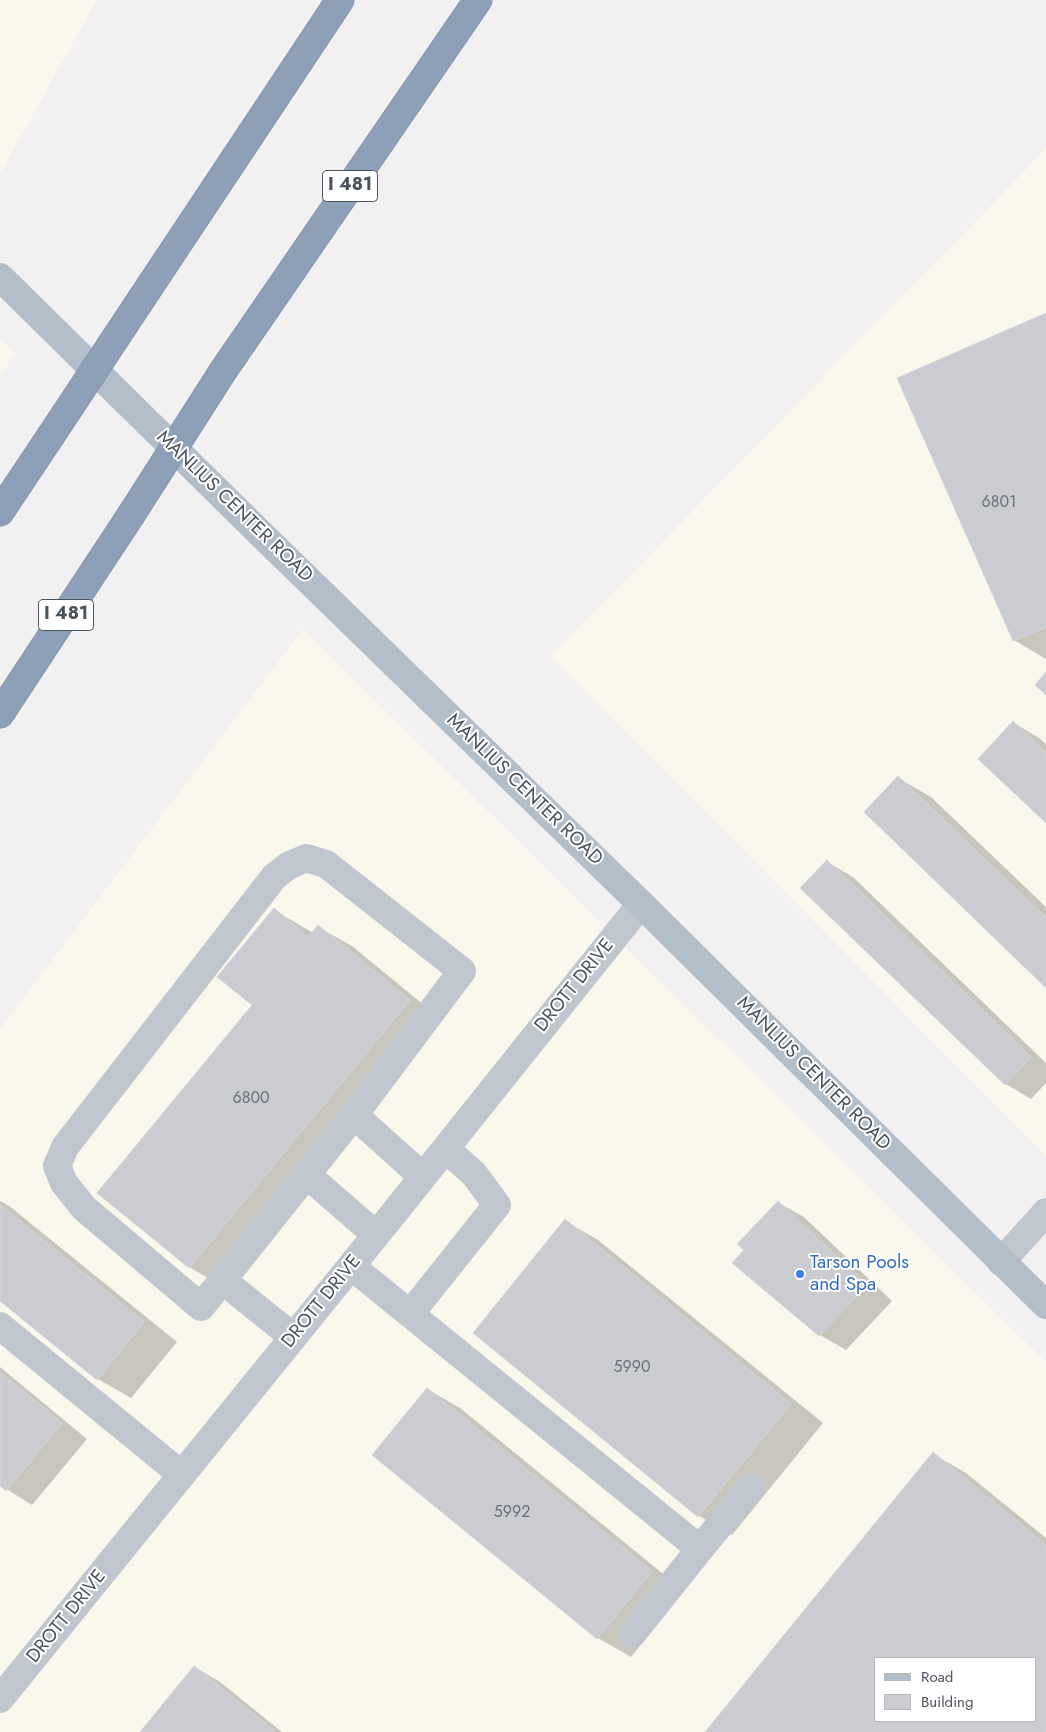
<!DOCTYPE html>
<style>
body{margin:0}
#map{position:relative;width:1046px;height:1732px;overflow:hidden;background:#f2f0f0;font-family:Jost,sans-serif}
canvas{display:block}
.legend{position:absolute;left:874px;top:1657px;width:162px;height:65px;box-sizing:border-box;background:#fff;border:1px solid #b7babd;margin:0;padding:6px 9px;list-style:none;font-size:15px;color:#4a525b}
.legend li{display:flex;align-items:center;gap:10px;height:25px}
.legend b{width:25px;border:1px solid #b7babd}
</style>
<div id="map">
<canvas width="1046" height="1732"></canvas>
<ul class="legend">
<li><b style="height:6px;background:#b3becb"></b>Road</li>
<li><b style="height:14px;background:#cbccd2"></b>Building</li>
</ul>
</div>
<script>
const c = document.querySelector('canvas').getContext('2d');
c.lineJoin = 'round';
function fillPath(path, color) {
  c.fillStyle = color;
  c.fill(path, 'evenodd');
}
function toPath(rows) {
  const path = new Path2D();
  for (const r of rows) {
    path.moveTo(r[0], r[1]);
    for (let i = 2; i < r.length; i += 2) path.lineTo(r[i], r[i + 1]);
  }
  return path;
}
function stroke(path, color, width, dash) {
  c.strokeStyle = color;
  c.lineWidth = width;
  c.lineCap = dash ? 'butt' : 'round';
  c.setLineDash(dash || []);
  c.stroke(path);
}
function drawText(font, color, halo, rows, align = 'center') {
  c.font = font + ' Jost,sans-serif';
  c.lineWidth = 4;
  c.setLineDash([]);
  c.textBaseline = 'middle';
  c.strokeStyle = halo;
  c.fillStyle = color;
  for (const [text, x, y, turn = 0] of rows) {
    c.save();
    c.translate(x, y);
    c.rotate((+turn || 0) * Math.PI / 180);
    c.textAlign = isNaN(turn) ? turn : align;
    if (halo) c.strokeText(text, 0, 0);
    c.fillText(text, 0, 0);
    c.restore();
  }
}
const commercial = toPath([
 [0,0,97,0,1,172,0,171],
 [1046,149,1046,1156,551,656],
 [0,339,15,353,0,376],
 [303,629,1046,1362,1046,1732,0,1732,0,1029],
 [875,1658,1035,1658,1035,1721,875,1721]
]);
const shadow = toPath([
 [1046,314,1046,659,1014,640],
 [1014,723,1039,738,1046,744,1046,822],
 [898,778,931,797,1046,907,1046,986],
 [827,862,853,877,1046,1063,1046,1083,1031,1099,1006,1084],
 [274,910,313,933,318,927,352,946,442,1020,222,1286,189,1267,254,1005],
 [0,1201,8,1205,177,1342,131,1398,98,1379,0,1299],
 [779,1203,804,1217,892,1301,846,1350,820,1335,734,1263],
 [565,1221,598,1240,823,1423,732,1535,699,1516],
 [0,1367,87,1439,32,1505,0,1485],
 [427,1389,460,1408,684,1591,631,1657,598,1638],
 [933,1454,966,1473,1046,1538,1046,1732,706,1732],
 [875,1658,1035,1658,1035,1721,875,1721],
 [195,1667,220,1682,282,1732,142,1732]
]);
const building = toPath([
 [1046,313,1046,627,1013,641,897,378,1046,313],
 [1046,672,1046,695,1035,685,1046,672],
 [1013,721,1046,753,1046,823,978,759,1013,721],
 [898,776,1046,918,1046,988,864,812,898,776],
 [827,860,1031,1057,1005,1085,800,888,827,860],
 [274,908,308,937,318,925,410,1000,189,1268,97,1193,252,1005,217,977,274,908],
 [778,1201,867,1285,819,1336,732,1263,744,1250,737,1244,778,1201],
 [0,1205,144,1322,97,1380,0,1301,0,1205],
 [565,1219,791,1404,698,1517,473,1333,565,1219],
 [0,1372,62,1423,6,1491,0,1486,0,1372],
 [427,1388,652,1571,597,1639,372,1455,427,1388],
 [933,1452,1046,1545,1046,1732,705,1732,933,1452],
 [875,1658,1035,1658,1035,1721,875,1721,875,1658],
 [194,1666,276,1732,140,1732,194,1666]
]);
const minor = toPath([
 [354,1115,201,1307,84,1208,64,1183,57,1166,65,1147,274,877,288,866,306,858,326,864,462,971,354,1115,423,1177],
 [306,1174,376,1235],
 [1001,1262,1046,1212],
 [351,1266,700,1549,632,1634],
 [222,1280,293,1337],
 [410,1314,497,1205,474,1174,446,1149],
 [0,1326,182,1475],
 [700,1549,751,1487],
 [0,1699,398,1208,641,904]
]);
const major = toPath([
 [0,277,261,534,641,904,1046,1305]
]);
const highway = toPath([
 [142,298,340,0],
 [223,371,478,0],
 [0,512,50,437],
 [0,714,131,515]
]);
const highwayBridge = toPath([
 [50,437,142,298],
 [131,515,223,371]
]);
const markers = [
 [800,1274,5,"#3f7fe0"]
];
const numberNames = [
 ["6801",999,503],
 ["6800",251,1099],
 ["5990",632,1368],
 ["5992",512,1513]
];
const shields = [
 [350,186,55],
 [66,615,55]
];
const shieldNames = [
 ["I 481",350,186],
 ["I 481",66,615]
];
const streetNames = [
 ["MANLIUS CENTER ROAD",234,507,44],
 ["MANLIUS CENTER ROAD",524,790,44],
 ["DROTT DRIVE",575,986,-51],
 ["MANLIUS CENTER ROAD",813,1074,45],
 ["DROTT DRIVE",322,1302,-51],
 ["DROTT DRIVE",67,1617,-51]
];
const shopNames = [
 ["Tarson Pools",810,1263],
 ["and Spa",810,1285]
];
fillPath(commercial, '#faf7ec');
fillPath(shadow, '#0003');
fillPath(building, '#cbccd2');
stroke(building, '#d5d6da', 1);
stroke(highway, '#798ba4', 29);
stroke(minor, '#c0c6cd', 28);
stroke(major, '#b3becb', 28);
stroke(highway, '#8ea0b8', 28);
stroke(highwayBridge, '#798ba4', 29, []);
stroke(highwayBridge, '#8ea0b8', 28);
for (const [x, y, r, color] of markers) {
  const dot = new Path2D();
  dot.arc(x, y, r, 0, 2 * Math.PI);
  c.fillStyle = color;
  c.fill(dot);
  stroke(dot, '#fff', 2);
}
drawText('16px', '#6a7079', null, numberNames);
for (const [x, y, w] of shields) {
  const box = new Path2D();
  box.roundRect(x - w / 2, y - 15.5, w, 31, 4);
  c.fillStyle = '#fff';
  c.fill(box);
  stroke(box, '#4a525b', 1);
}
drawText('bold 18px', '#4a525b', null, shieldNames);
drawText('19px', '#4a525b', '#fff', streetNames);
drawText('19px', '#366cbe', '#fff', shopNames, 'left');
</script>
